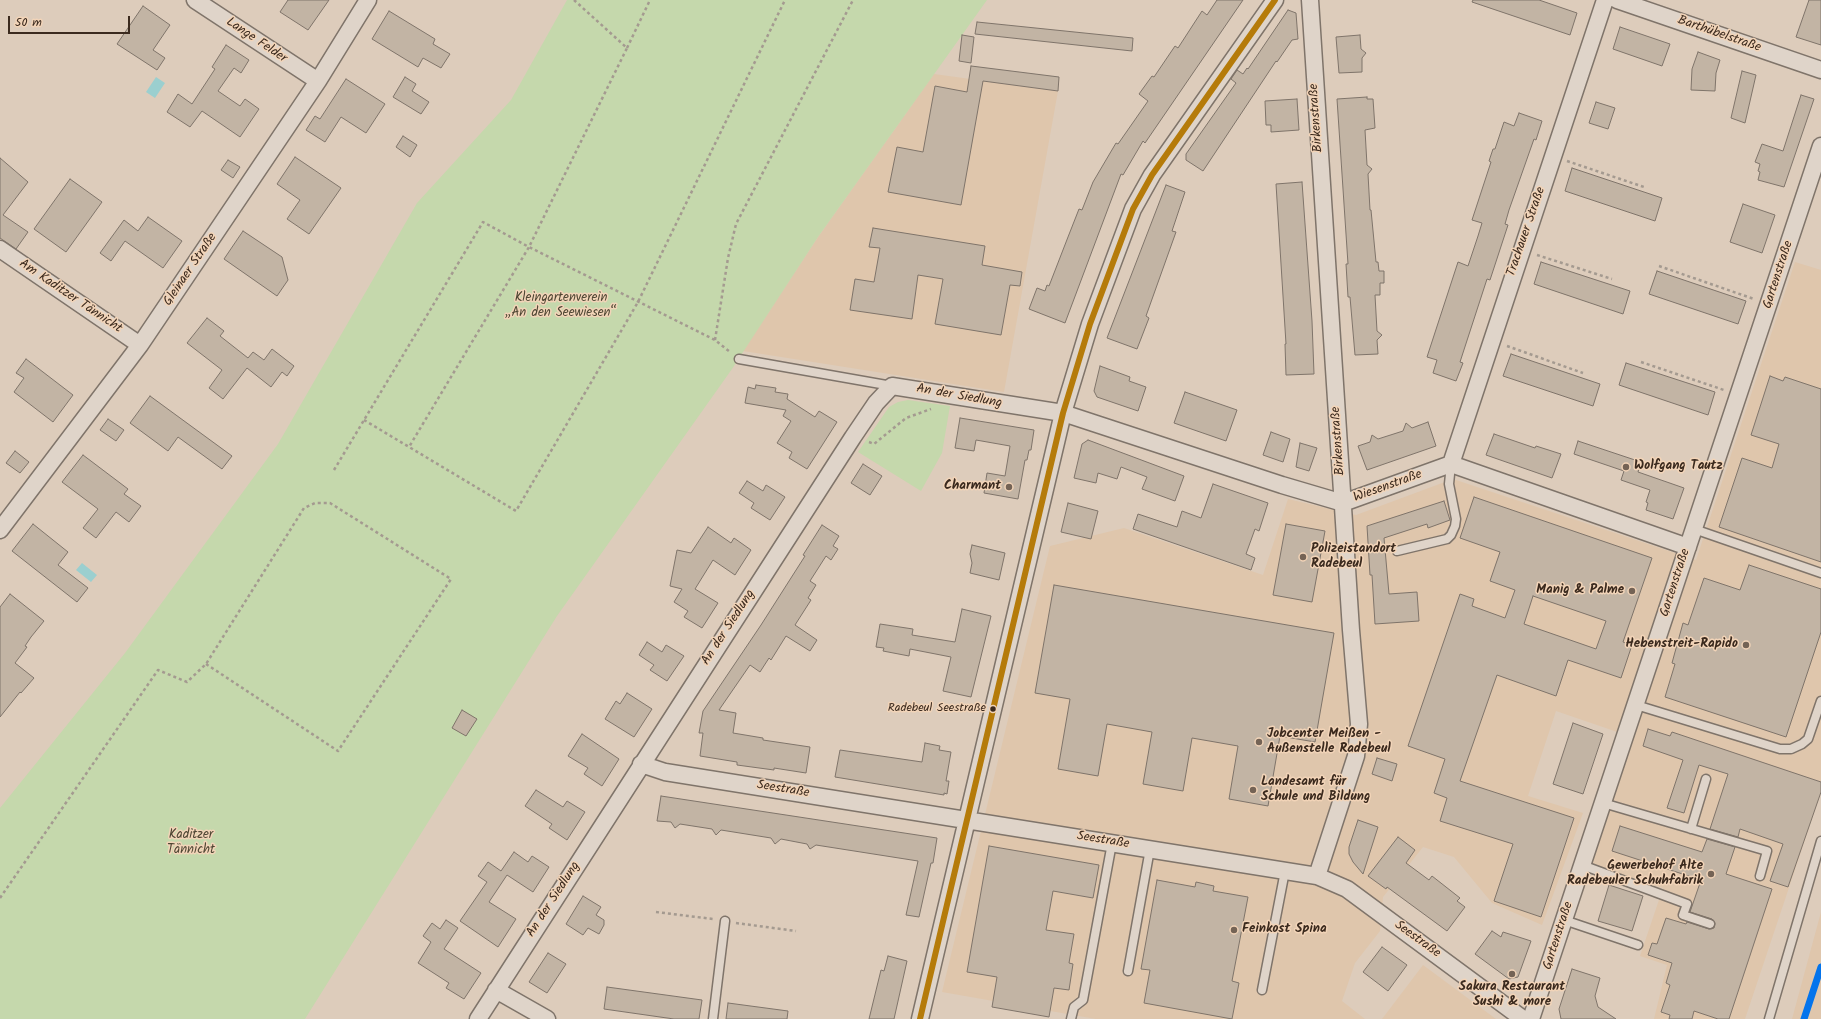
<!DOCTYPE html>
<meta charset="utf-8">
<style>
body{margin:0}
#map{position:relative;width:1821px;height:1019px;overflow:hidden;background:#dcb;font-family:Kalam,sans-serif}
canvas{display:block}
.scale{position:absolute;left:8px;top:16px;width:122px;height:18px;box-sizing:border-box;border:2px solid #3b2a1e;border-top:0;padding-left:5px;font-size:12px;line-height:14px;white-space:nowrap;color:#3b2a1e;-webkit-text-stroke:3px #f2d4b8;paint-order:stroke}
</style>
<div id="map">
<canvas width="1821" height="1019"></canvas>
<div class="scale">50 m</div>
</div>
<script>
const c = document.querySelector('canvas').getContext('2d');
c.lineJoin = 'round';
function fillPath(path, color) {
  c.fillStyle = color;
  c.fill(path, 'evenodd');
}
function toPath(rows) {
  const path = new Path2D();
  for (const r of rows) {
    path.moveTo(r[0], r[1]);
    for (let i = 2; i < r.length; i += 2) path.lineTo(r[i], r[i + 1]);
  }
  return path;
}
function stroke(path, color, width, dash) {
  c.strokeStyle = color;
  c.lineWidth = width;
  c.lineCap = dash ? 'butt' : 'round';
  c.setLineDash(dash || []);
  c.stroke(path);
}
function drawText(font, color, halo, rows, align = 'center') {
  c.font = font + ' Kalam,sans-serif';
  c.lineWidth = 3;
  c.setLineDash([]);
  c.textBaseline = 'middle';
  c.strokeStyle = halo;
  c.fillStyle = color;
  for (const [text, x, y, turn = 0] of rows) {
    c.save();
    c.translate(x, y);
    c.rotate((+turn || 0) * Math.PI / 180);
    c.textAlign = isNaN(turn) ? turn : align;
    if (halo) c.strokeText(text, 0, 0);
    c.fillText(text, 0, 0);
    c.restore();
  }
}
const built = toPath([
 [934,74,1058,91,1004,392,743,351,818,237],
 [1795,262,1821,270,1821,792,1745,1019,1654,1019,1667,965,1640,956,1663,888,1589,866,1629,736,1556,711,1528,796,1583,813,1542,925,1492,903,1454,857,1423,847,1383,897,1380,931,1355,963,1342,1001,1365,1019,1096,1019,942,992,1050,546,1124,528,1263,575,1288,499,1356,515,1453,479,1696,560],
 [1821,912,1821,1019,1792,1019],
 [1423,965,1496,1019,1382,1019]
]);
const green = toPath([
 [567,0,987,0,818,237,732,369,557,616,305,1019,0,1019,0,808,125,653,278,444,417,203,511,100],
 [908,400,950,406,942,453,921,491,858,452,889,407,898,402]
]);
const water = toPath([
 [156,77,165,83,155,98,146,92],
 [82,563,97,575,91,582,76,570]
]);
const building = toPath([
 [288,0,329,0,308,30,280,12,288,0],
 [1217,0,1243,0,1145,143,1143,141,1123,175,1121,174,1065,323,1029,309,1037,288,1045,291,1047,285,1049,286,1068,237,1079,209,1082,210,1093,182,1116,143,1118,144,1148,101,1139,94,1152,76,1154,77,1175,46,1178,48,1202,11,1207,15,1217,0],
 [1473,0,1539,0,1577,13,1570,35,1472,2,1473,0],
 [1809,0,1821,0,1821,45,1796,37,1809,0],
 [143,6,170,25,153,50,165,58,157,70,117,44,143,6],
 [1288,10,1296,13,1298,39,1292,40,1277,62,1276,61,1203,171,1186,160,1186,154,1236,83,1231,79,1237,70,1243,74,1247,68,1248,69,1288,10],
 [389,11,435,39,433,44,450,54,441,68,423,58,418,67,372,39,389,11],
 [977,22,1133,38,1132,51,975,34,977,22],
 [1620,27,1670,44,1662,66,1613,49,1620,27],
 [962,35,974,37,971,63,959,61,962,35],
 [1360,35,1361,49,1366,53,1362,58,1362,72,1339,73,1336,37,1360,35],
 [226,45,249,60,241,73,234,68,218,91,240,106,245,99,259,109,240,137,202,111,190,127,167,112,178,94,192,104,215,69,212,67,226,45],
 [1698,52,1720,60,1716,73,1715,91,1691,90,1692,69,1698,52],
 [971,66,1059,77,1058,91,983,81,961,205,888,192,897,147,923,152,935,86,967,92,971,66],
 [1742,71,1756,75,1745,123,1731,118,1742,71],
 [405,77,416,84,412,91,429,102,421,114,393,97,405,77],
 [346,79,385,104,366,133,341,117,325,142,306,130,315,116,320,119,346,79],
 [1801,95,1814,99,1784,187,1758,180,1760,172,1758,171,1760,164,1755,162,1762,144,1783,151,1801,95],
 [1367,97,1367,99,1373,99,1375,128,1365,130,1367,165,1372,169,1368,174,1370,210,1371,210,1376,262,1378,262,1379,271,1384,271,1384,283,1380,283,1380,295,1375,295,1377,331,1382,335,1377,340,1378,354,1355,355,1350,297,1348,297,1346,264,1348,264,1337,99,1367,97],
 [1297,99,1299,130,1271,132,1271,125,1266,125,1265,101,1297,99],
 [1596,102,1615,108,1608,129,1589,123,1596,102],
 [1519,113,1542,121,1536,140,1534,139,1509,210,1505,224,1508,225,1490,280,1487,279,1460,362,1463,363,1456,381,1433,373,1437,360,1427,357,1458,262,1468,266,1478,236,1482,223,1472,220,1491,162,1489,161,1493,149,1495,149,1504,122,1514,126,1519,113],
 [403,136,417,145,410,157,396,147,403,136],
 [295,157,341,188,309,234,287,219,300,200,277,184,295,157],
 [0,158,28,182,3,215,28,232,16,249,0,238,0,158],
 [228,160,240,167,233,178,221,170,228,160],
 [1572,168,1662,198,1655,221,1565,191,1572,168],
 [70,179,102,202,66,252,34,229,70,179],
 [1302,182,1312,321,1314,374,1286,375,1285,344,1286,344,1276,184,1302,182],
 [1166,185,1185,192,1172,231,1176,232,1146,316,1149,318,1137,349,1107,338,1166,185],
 [1743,204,1775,215,1762,253,1730,242,1743,204],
 [148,217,182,241,163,268,125,241,111,261,100,253,124,220,138,231,148,217],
 [873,228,985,246,982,265,1022,272,1020,286,1010,285,1001,335,935,324,943,279,918,275,912,319,850,310,855,279,874,282,880,248,869,247,873,228],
 [243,231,282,257,288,280,277,296,224,259,243,231],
 [1541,262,1630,291,1623,314,1534,284,1541,262],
 [1657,271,1746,301,1738,324,1649,294,1657,271],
 [207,318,224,331,220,336,248,358,253,352,264,360,272,349,294,366,287,376,282,372,271,387,247,368,223,399,209,388,222,370,187,343,207,318],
 [1511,354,1600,384,1593,406,1503,376,1511,354],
 [26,359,73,395,53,422,14,392,24,378,16,373,26,359],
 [1626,363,1715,392,1708,415,1619,385,1626,363],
 [1100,366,1130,377,1129,381,1146,387,1138,411,1097,397,1094,391,1100,366],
 [1770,376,1783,381,1785,377,1821,389,1821,562,1719,527,1742,458,1772,468,1779,444,1751,435,1770,376],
 [756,385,776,388,775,392,788,394,787,399,815,417,819,411,837,422,807,469,789,458,792,452,777,443,791,421,783,416,786,410,745,403,748,387,755,389,756,385],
 [1185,392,1237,410,1226,441,1174,423,1185,392],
 [150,396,232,456,222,469,178,437,168,451,130,423,150,396],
 [960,418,1034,430,1031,450,1029,450,1027,460,1025,460,1018,499,984,493,987,473,1005,476,1010,446,976,440,974,451,955,448,960,418],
 [108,419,124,430,116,441,100,430,108,419],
 [1428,422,1436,446,1367,470,1358,446,1370,442,1372,435,1378,439,1403,431,1406,423,1412,428,1428,422],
 [1271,432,1290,439,1283,462,1263,455,1271,432],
 [1494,434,1535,448,1536,446,1561,454,1552,478,1486,455,1494,434],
 [1088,440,1184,476,1175,501,1142,489,1147,477,1121,467,1117,479,1098,473,1096,483,1074,478,1082,444,1088,440],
 [1578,441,1641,462,1638,472,1684,488,1673,519,1646,510,1648,503,1646,502,1650,490,1621,480,1624,471,1574,454,1578,441],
 [1300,443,1317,448,1309,471,1296,467,1300,443],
 [15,451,29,462,20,473,6,463,15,451],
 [83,455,128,489,124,494,141,506,129,522,116,512,96,538,83,528,98,509,62,482,83,455],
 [863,464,882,476,870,495,851,483,863,464],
 [747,481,763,491,766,485,785,497,770,520,751,508,754,503,739,493,747,481],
 [1213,484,1268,503,1259,531,1255,529,1246,554,1255,558,1251,570,1133,529,1138,514,1177,527,1182,511,1201,518,1213,484],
 [1474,497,1652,558,1623,642,1632,645,1621,678,1568,660,1556,696,1497,675,1460,781,1574,818,1541,917,1494,901,1513,844,1440,821,1447,798,1434,793,1445,759,1408,746,1460,594,1474,599,1472,606,1505,618,1515,590,1490,581,1500,552,1460,538,1474,497],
 [1533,596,1606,621,1596,649,1524,624,1533,596],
 [1444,501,1450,520,1428,528,1427,524,1384,538,1389,594,1417,592,1419,621,1375,624,1372,575,1370,575,1367,526,1444,501],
 [1068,503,1098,511,1091,539,1061,532,1068,503],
 [33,524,68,552,58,565,88,588,77,602,12,551,33,524],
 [1286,524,1325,531,1312,602,1273,595,1286,524],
 [822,525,839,536,833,546,838,549,831,560,826,556,810,581,816,585,808,598,811,600,795,625,817,640,810,651,786,636,771,660,769,658,760,672,750,665,719,710,736,713,733,733,763,738,763,740,810,747,806,773,774,768,774,770,737,765,737,762,700,756,703,733,699,733,703,711,761,625,805,556,803,555,822,525],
 [708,527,731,543,734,538,751,550,735,575,713,560,695,589,718,603,702,628,684,617,688,611,674,602,682,589,670,586,677,550,691,553,708,527],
 [972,545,1005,553,999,580,970,573,972,563,970,554,972,545],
 [1749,565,1821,589,1821,632,1786,737,1665,697,1675,664,1672,663,1683,623,1688,625,1704,578,1740,590,1749,565],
 [1054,585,1334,633,1315,742,1280,736,1268,806,1229,799,1238,746,1192,738,1183,791,1143,784,1152,732,1107,724,1098,776,1058,769,1070,699,1035,693,1054,585],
 [10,594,44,621,31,637,25,646,27,647,15,663,34,678,21,693,20,692,0,717,0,607,10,594],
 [962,609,991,616,971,697,943,691,951,657,910,649,909,656,883,651,884,648,876,647,880,624,913,629,912,635,955,642,962,609],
 [647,642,662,652,666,645,684,656,667,681,650,670,654,665,639,655,647,642],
 [627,693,652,709,634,737,605,719,616,701,620,704,627,693],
 [462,710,477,719,466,736,452,728,462,710],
 [1573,723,1603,734,1583,794,1553,784,1573,723],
 [1648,729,1670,736,1672,732,1821,782,1821,792,1788,887,1770,881,1783,844,1740,829,1738,837,1710,829,1728,774,1699,765,1684,813,1667,808,1683,760,1643,746,1648,729],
 [582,734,619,759,602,786,584,774,588,768,568,756,582,734],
 [925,743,940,746,939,750,951,752,946,781,949,781,947,794,944,793,944,795,835,777,840,750,922,762,925,743],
 [1377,758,1397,764,1392,781,1372,774,1377,758],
 [536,790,563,807,567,801,585,812,567,840,549,828,552,824,525,806,536,790],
 [661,796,937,838,933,863,931,863,919,917,906,915,918,861,816,845,810,849,807,844,781,839,775,844,771,838,721,830,716,835,712,829,680,824,675,828,671,822,657,821,661,796],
 [1358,820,1378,827,1363,874,1353,862,1349,854,1349,847,1358,820],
 [1620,826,1702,852,1707,839,1735,847,1726,874,1772,889,1729,1019,1718,1019,1694,1011,1692,1019,1669,1019,1670,1015,1661,1012,1670,985,1666,983,1672,963,1648,955,1652,943,1657,944,1666,918,1686,924,1687,922,1709,929,1714,928,1715,923,1712,919,1690,912,1701,880,1612,851,1620,826],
 [1398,837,1415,850,1406,863,1429,880,1432,876,1460,898,1457,901,1465,907,1447,931,1387,887,1386,889,1368,876,1398,837],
 [989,846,1099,865,1093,898,1053,891,1046,930,1074,934,1069,963,1073,964,1069,990,1054,988,1049,1017,992,1007,997,977,967,972,989,846],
 [514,852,528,862,532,856,549,867,533,892,507,875,489,902,516,919,498,947,460,921,487,882,478,876,488,862,501,871,514,852],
 [1157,880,1195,887,1196,882,1214,886,1213,891,1248,897,1232,981,1239,983,1232,1019,1144,1003,1150,970,1141,969,1157,880],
 [1609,885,1643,896,1632,931,1598,921,1609,885],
 [583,896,601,907,596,915,604,920,604,925,599,934,588,928,583,935,566,924,583,896],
 [446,920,458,928,444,949,481,973,464,999,446,988,449,983,418,963,431,942,423,936,432,923,440,929,446,920],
 [1492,931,1501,937,1503,932,1531,941,1518,977,1509,979,1475,954,1492,931],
 [1382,947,1407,965,1388,991,1363,972,1382,947],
 [548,953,566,964,547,993,529,982,548,953],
 [888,956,907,961,894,1019,869,1019,881,970,884,971,888,956],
 [1572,969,1600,978,1595,996,1598,1007,1616,1019,1561,1019,1559,1009,1572,969],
 [607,987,702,1000,699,1019,674,1019,604,1009,607,987],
 [728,1003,788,1011,787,1019,726,1019,728,1003]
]);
const path = toPath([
 [574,0,627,48,529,247,715,340,730,352],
 [627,48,650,0],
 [1567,161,1644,187],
 [1537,255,1612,279],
 [1659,266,1754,299],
 [715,340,728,258,736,224,853,0],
 [1507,346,1583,373],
 [1641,362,1724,390],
 [364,420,516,511,638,302,785,0],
 [869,442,874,444,906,418,931,409],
 [334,470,483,222,529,247,409,447],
 [0,898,158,670,187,682,206,664,304,508,315,503,330,503,451,579,338,751,206,664],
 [656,912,713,919],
 [736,923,796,931]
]);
const service = toPath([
 [739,359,892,386],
 [1694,529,1821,573],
 [1397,551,1447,539,1451,535,1455,526,1456,519,1449,484,1451,464],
 [1636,705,1780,749,1791,749,1802,744,1808,739,1821,701],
 [1603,803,1767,851,1760,876],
 [1691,829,1706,779],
 [1582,865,1687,904,1683,915,1710,924],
 [1564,920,1638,945],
 [1128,971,1150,849],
 [1262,990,1285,871],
 [713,1019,725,921],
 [1071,1019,1074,1007,1083,1000,1112,843],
 [1769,1019,1821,841]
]);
const minor = toPath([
 [195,0,318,81],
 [1310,0,1351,630,1359,724,1356,756,1317,876],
 [1617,0,1821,70],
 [0,249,140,345],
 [1451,464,1605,0],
 [0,530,140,345,318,81,368,0],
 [641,764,665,772,1317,876,1347,889,1523,1019],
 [496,990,547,1019],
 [478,1019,853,437,876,403,892,386,1063,413,1282,485,1343,503,1451,464,1688,547],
 [920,1019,1063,413,1090,324,1133,209,1152,175,1275,0],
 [1531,1019,1821,146]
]);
const bus1 = toPath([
 [920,1019,1063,413,1090,324,1133,209,1152,175,1275,0]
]);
const rail1 = toPath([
 [1804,1019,1821,967]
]);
const markers = [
 [1626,467,4,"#746355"],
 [1009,487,4,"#746355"],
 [1303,557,4,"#746355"],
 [1632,591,4,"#746355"],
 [1746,645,4,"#746355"],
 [993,709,3.5,"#3b2a1e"],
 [1259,742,4,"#746355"],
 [1253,790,4,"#746355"],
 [1711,874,4,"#746355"],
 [1234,930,4,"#746355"],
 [1512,974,4,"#746355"]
];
const busNames = [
 ["Radebeul Seestraße",986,709]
];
const streetNames = [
 ["Barthübelstraße",1719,35,19],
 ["Lange Felder",256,41,34],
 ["Birkenstraße",1317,118,-94],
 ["Trachauer Straße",1527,232,-71],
 ["Gleinaer Straße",191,270,-56],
 ["Gartenstraße",1779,275,-72],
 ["Am Kaditzer Tännicht",70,297,34],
 ["An der Siedlung",959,397,10],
 ["Birkenstraße",1339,441,-94],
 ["Wiesenstraße",1388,487,-20],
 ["Gartenstraße",1676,583,-72],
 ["An der Siedlung",729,628,-57],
 ["Seestraße",783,790,9],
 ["Seestraße",1103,841,9],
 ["An der Siedlung",554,900,-57],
 ["Gartenstraße",1559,936,-72],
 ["Seestraße",1417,940,36]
];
const parkNames = [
 ["Kleingartenverein",561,299],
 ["„An den Seewiesen“",561,314],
 ["Kaditzer",191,836],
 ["Tännicht",191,851]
];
const poiNames = [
 ["Wolfgang Tautz",1634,467],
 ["Charmant",1001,487,"right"],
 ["Polizeistandort",1311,550],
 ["Radebeul",1311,565],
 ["Manig & Palme",1624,591,"right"],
 ["Hebenstreit-Rapido",1738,645,"right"],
 ["Jobcenter Meißen -",1267,735],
 ["Außenstelle Radebeul",1267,750],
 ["Landesamt für",1261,783],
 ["Schule und Bildung",1261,798],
 ["Gewerbehof Alte",1703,867,"right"],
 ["Radebeuler Schuhfabrik",1703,882,"right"],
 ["Feinkost Spina",1242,930],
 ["Sakura Restaurant",1512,988,"center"],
 ["Sushi & more",1512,1003,"center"]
];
fillPath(built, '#dfc6ac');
fillPath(green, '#c5d8ac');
fillPath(water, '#9bcfcf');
fillPath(building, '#c2b4a4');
stroke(building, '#7f746a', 1);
stroke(service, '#7f746a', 11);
stroke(minor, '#7f746a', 19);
stroke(path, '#a49a90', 2.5, [3, 3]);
stroke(service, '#dfd4c9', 8);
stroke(minor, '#dfd4c9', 16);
stroke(bus1, '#b57b0a', 6);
stroke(rail1, '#0474ec', 7);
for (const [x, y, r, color] of markers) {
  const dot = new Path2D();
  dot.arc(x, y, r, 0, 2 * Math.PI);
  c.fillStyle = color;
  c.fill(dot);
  stroke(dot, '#f2d4b8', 1.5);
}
drawText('12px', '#3b2a1e', '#f2d4b8', busNames, 'right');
drawText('13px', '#3b2a1e', '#f2d4b8', streetNames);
drawText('13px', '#4d4532', '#f2d4b8', parkNames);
drawText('bold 13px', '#3b2a1e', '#f2d4b8', poiNames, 'left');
</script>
